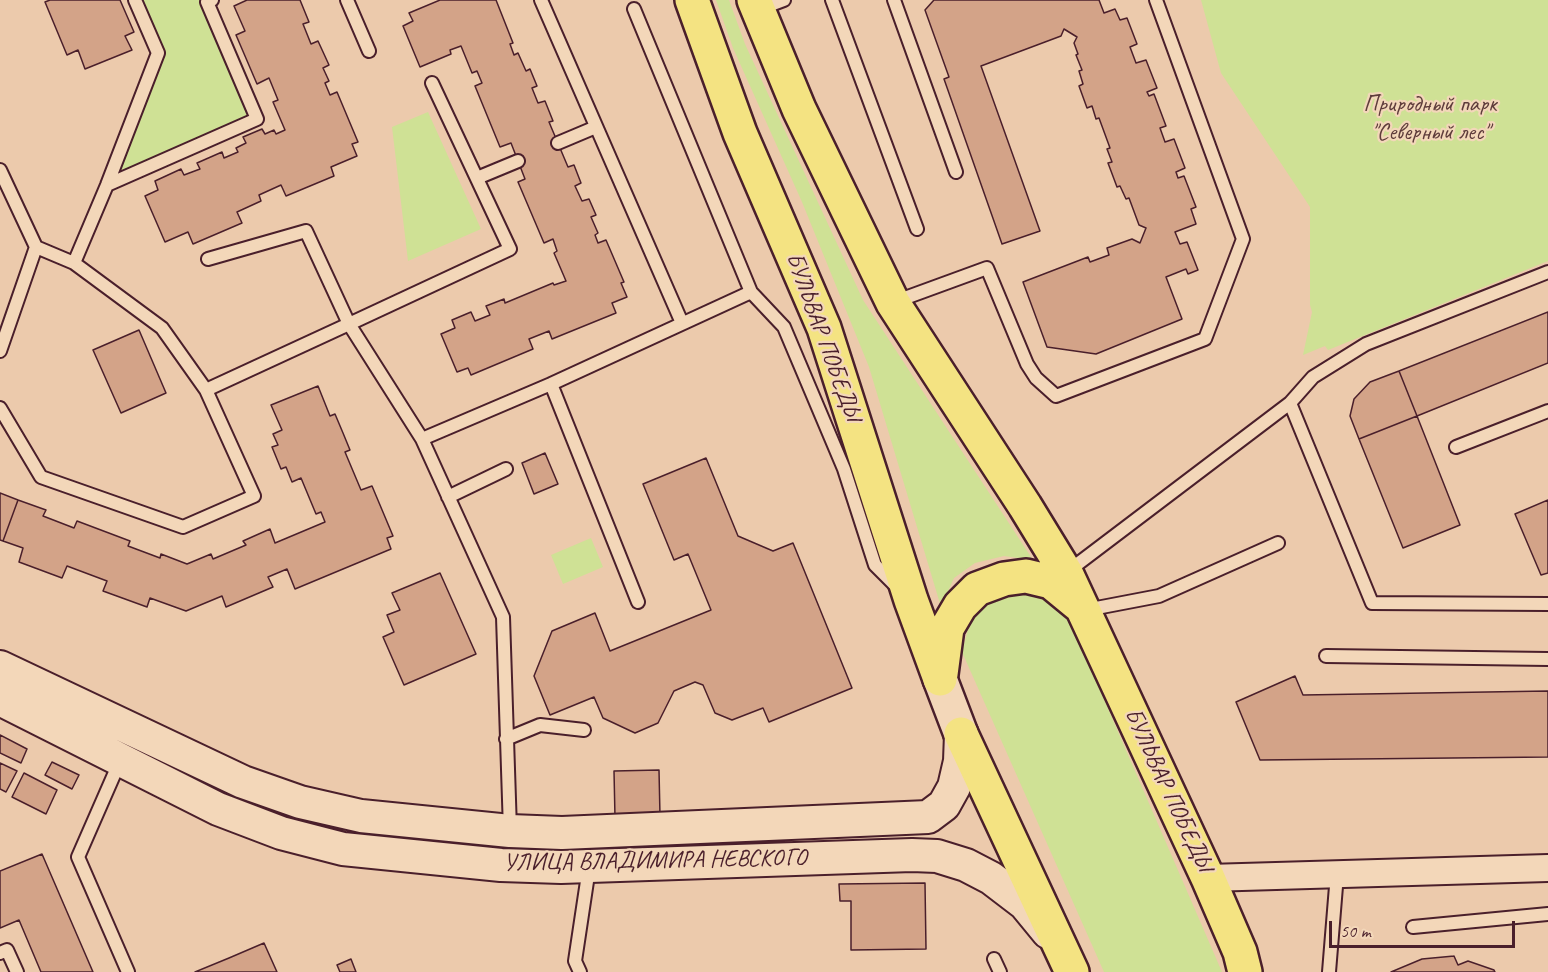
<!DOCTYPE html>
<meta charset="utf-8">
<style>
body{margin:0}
#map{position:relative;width:1548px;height:972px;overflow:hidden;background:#eccaac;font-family:Caveat,sans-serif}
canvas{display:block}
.scale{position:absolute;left:1329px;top:921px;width:186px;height:27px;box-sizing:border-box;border:3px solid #4a1f2b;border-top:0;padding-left:8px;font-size:18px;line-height:21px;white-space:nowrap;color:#4a1f2b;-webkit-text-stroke:4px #f3d7b9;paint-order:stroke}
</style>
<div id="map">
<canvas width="1548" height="972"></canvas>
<div class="scale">50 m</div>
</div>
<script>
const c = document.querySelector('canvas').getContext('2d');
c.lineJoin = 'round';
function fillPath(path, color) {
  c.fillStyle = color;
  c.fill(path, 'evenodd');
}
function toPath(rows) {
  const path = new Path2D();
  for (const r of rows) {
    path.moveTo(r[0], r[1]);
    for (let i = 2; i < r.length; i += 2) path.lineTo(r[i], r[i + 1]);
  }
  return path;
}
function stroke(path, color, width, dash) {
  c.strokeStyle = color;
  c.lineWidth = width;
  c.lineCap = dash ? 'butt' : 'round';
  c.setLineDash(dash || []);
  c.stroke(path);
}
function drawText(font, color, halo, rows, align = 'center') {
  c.font = font + ' Caveat,sans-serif';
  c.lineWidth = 4.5;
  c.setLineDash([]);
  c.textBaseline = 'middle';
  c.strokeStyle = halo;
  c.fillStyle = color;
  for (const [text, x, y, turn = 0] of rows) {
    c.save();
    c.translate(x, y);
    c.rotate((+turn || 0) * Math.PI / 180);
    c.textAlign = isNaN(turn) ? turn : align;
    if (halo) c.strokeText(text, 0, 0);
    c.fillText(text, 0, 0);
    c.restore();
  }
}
const green = toPath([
 [135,0,212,0,257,119,107,185,158,53],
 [716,0,729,0,745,44,863,300,1033,560,1004,556,975,563,954,578,941,607,869,367,802,202,733,48],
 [1201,0,1548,0,1548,261,1328,350,1325,346,1303,355,1312,312,1310,305,1310,207,1221,73],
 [428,112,481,229,408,261,392,127],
 [591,538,603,567,563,584,551,555],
 [1020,593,1050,601,1071,623,1222,972,1104,972,962,652,970,621,991,600]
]);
const building = toPath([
 [50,0,120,0,134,32,125,36,132,50,85,69,78,50,67,55,45,2,50,0],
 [247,0,300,0,309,22,303,24,311,44,318,41,329,65,323,68,329,81,325,83,330,95,337,92,358,142,352,144,357,156,331,167,334,176,286,196,281,185,259,195,261,201,237,212,242,223,193,244,188,232,165,242,145,196,158,190,155,181,181,169,184,175,200,169,197,163,222,152,224,158,238,152,236,148,246,143,243,137,262,129,265,134,274,130,276,134,285,130,273,102,278,100,269,78,257,84,236,35,245,31,234,6,247,0],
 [440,0,496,0,513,43,510,44,514,55,518,53,526,71,530,69,537,86,532,88,538,103,545,101,553,121,549,122,568,167,574,165,581,183,575,186,582,201,589,199,596,215,591,217,598,233,595,235,598,243,606,240,624,282,621,283,627,297,612,303,616,313,552,339,549,331,529,339,533,349,471,375,468,368,457,372,441,334,455,328,452,320,471,312,475,321,490,315,486,306,504,299,505,303,553,283,554,285,566,281,554,253,557,251,553,239,544,243,518,182,525,179,511,143,500,147,475,86,482,83,477,71,472,73,461,46,450,50,451,54,420,67,403,26,413,21,409,13,440,0],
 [934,0,1099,0,1104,13,1115,9,1120,20,1127,18,1137,44,1130,47,1136,63,1146,60,1157,88,1147,92,1149,96,1154,94,1166,126,1160,128,1165,142,1174,139,1185,168,1176,172,1178,178,1184,176,1196,207,1191,209,1196,224,1175,232,1180,244,1187,242,1198,270,1188,274,1186,269,1166,277,1182,319,1096,354,1047,347,1023,282,1088,257,1090,262,1109,255,1107,248,1132,239,1140,243,1146,228,1139,225,1129,198,1126,199,1120,186,1117,187,1108,163,1112,162,1107,149,1110,148,1099,118,1096,119,1092,106,1087,108,1079,86,1083,84,1079,71,1082,70,1076,55,1078,54,1074,43,1077,37,1064,29,1061,36,981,66,1040,231,1002,244,944,79,949,77,925,10,934,0],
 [1548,312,1548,363,1417,416,1399,371,1548,312],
 [139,330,166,393,121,413,93,350,139,330],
 [1399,371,1417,416,1359,439,1350,416,1354,399,1370,382,1399,371],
 [318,386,330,416,335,414,343,433,350,450,345,452,361,490,372,486,393,536,387,538,391,549,295,589,287,569,268,577,273,587,226,607,222,596,186,611,150,598,147,607,103,591,107,581,67,566,62,578,19,562,23,548,3,541,18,500,46,510,43,516,74,528,77,521,130,541,128,546,160,558,161,554,187,564,211,554,213,559,246,545,243,541,270,529,275,543,325,522,321,512,316,514,301,478,292,482,286,467,281,469,272,447,278,445,273,434,282,430,271,405,318,386],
 [1417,416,1460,525,1403,548,1359,439,1417,416],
 [545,453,558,484,534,494,522,463,545,453],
 [706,458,738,536,773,551,793,543,852,688,769,722,763,708,732,720,715,713,703,685,695,682,674,691,658,723,635,733,603,718,594,697,550,715,534,676,552,631,595,613,610,651,711,610,688,554,674,560,643,484,706,458],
 [0,493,18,500,3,541,0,540,0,493],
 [1548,500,1548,573,1541,575,1515,514,1548,500],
 [440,573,476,654,404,685,383,637,394,632,387,615,400,610,392,593,440,573],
 [1295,676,1303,695,1548,691,1548,757,1260,760,1236,702,1295,676],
 [0,735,27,749,21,763,0,753,0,735],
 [52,762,79,775,72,789,45,775,52,762],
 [0,763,17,771,6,792,0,789,0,763],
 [659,770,660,816,615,818,614,771,659,770],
 [24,773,57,790,46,814,12,797,24,773],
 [42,854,93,972,41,972,19,920,0,928,0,871,42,854],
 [925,883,926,949,851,950,851,901,840,901,839,884,925,883],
 [264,943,277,972,195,972,229,958,264,943],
 [1454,956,1458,965,1468,961,1494,970,1495,972,1391,972,1422,959,1454,956],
 [351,959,356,972,340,972,337,965,351,959]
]);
const service = toPath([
 [347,0,369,51],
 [541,0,682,323],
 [832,0,917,229],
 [894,0,956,172],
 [634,9,751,292,784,327,844,469,875,565,897,587],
 [760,9,784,0],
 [558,143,596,127],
 [0,170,36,247,0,351],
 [477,178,518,161],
 [107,185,257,119,207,2,212,0],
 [36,247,74,263,162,328,206,390,349,324,422,439,503,617,510,830],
 [208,259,306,231,349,324,510,249,432,83],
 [74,263,107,185,158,53,135,0],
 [894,302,987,268,1027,364,1036,378,1056,396,1205,339,1243,239,1156,0],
 [551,384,638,602],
 [1290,403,1372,603,1548,604],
 [0,408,41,477,183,527,254,496,206,390],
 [422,439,551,384,751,292],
 [1456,447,1548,411],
 [448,497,506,469],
 [1067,572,1290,403,1313,377,1366,344,1548,272],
 [1086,610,1159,596,1278,543],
 [1326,656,1548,659],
 [506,739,540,725,584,730],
 [120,761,78,857,128,972],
 [1413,927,1548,914],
 [0,953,7,950,17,972],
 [994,959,1000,972],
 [580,972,575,961,589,868],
 [1329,972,1337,874]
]);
const minor = toPath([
 [1208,878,1548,868]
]);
const tertiary = toPath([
 [0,667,243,782,300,802,361,816,510,831,562,833,928,817,944,805,954,787,960,761,961,734],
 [0,699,218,809,281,833,343,849,501,865,561,867,912,855,937,856,966,865,991,878,1025,904,1048,932]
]);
const secondary = toPath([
 [940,679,961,734]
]);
const primary = toPath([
 [692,0,740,133,824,328,911,600,940,679],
 [754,0,799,109,893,303,1025,506,1066,573,1208,878,1240,952,1245,972],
 [941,674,947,628,960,606,977,589,1004,579,1026,576,1051,582,1079,605],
 [961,734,1072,972]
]);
const parkNames = [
 ["Природный парк",1430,105],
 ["\"Северный лес\"",1430,133]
];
const streetNames = [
 ["БУЛЬВАР ПОБЕДЫ",823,337,70],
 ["БУЛЬВАР ПОБЕДЫ",1168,790,65],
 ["УЛИЦА ВЛАДИМИРА НЕВСКОГО",655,861,-1]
];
fillPath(green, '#cfe195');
fillPath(building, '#d3a388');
stroke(building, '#4a1f2b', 1.5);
stroke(service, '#4a1f2b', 16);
stroke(minor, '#4a1f2b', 30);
stroke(tertiary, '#4a1f2b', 36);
stroke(secondary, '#4a1f2b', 38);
stroke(primary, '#4a1f2b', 38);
stroke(service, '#f3d7b9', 12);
stroke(minor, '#f3d7b9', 26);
stroke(tertiary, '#f3d7b9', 32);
stroke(secondary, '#f3d7b9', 33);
stroke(primary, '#f4e382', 33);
drawText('24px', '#5e3c3b', '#f3d7b9', parkNames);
drawText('24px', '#4a1f2b', '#f3d7b9', streetNames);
</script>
